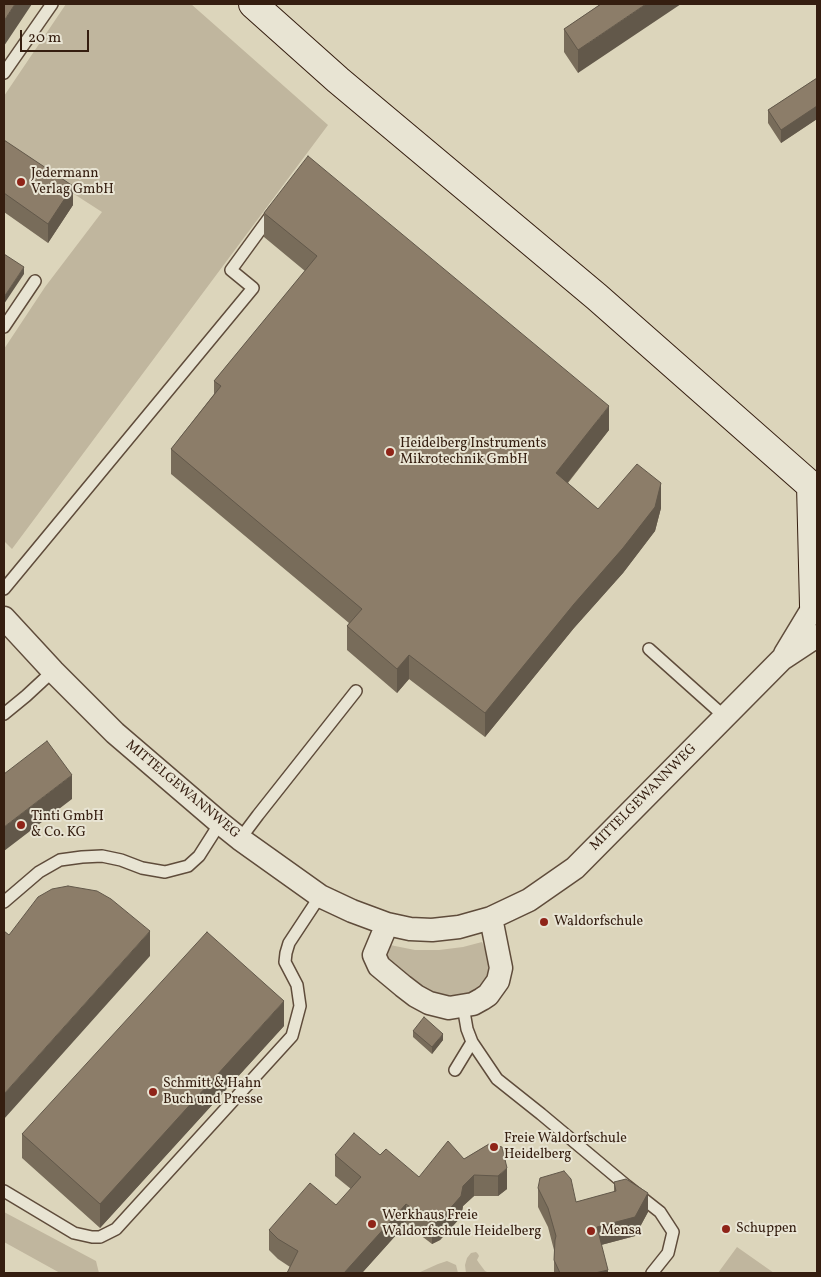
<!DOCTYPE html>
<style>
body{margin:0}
#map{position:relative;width:821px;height:1277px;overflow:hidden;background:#dcd5bb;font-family:Vollkorn,serif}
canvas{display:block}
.frame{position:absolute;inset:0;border:5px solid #351e10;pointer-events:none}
.scale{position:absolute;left:20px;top:30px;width:69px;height:22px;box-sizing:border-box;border:2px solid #351e10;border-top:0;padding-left:6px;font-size:15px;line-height:18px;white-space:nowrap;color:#351e10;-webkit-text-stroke:4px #e8e4d3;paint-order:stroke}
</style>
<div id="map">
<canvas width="821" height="1277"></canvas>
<div class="frame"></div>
<div class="scale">20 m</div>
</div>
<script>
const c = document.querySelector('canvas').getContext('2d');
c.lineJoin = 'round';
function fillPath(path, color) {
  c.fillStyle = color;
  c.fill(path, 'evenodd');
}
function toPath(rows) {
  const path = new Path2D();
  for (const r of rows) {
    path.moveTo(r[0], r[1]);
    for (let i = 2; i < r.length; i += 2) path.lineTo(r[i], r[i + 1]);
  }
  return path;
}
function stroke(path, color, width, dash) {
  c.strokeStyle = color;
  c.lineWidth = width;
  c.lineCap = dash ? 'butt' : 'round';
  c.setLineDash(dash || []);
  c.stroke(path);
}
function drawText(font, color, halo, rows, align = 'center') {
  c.font = font + ' Vollkorn,serif';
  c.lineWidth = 4;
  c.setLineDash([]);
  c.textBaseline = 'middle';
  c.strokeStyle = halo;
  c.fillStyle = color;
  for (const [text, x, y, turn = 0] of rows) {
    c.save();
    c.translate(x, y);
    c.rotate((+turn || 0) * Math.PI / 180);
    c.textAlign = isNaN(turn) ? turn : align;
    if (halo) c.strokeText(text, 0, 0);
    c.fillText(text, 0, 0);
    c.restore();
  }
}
const green = toPath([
 [66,4,191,4,328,125,12,549,4,541,4,349,45,287,102,212,4,149,4,96],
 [482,942,489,958,487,982,477,994,451,1000,419,988,383,956,385,944,415,950,439,950,463,947],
 [4,1212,96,1261,99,1273,60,1273,4,1242],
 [737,1247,774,1273,718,1273],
 [476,1252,478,1254,479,1256,477,1260,479,1263,485,1271,489,1273,466,1273,465,1265,467,1258,471,1253],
 [447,1261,456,1265,458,1273,418,1273,438,1264]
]);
const lane = toPath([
 [4,73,52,4],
 [4,327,35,281],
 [4,589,253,288,231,270,274,211],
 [649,649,725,717],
 [4,714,26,696,53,671],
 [240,839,258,815,356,691],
 [4,902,39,872,60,860,82,857,102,856,121,860,142,868,165,872,188,866,199,856,220,823],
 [463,1006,467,1029,472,1042,497,1079,541,1114,627,1186,660,1212,673,1232,668,1253,652,1273],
 [455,1070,472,1042],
 [4,1191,74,1233,92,1237,100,1237,116,1229,292,1036,300,1006,297,985,285,962,286,953,289,943,320,896]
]);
const street = toPath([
 [4,618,53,671,115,733,220,823,240,839,320,896,352,911,387,924,410,929,432,930,459,927,491,918,529,900,575,868,782,659,817,636],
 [785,654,814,606,817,602],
 [387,924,374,955,379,966,403,986,416,996,429,1003,449,1008,473,1004,482,999,488,995,498,981,501,968,491,918]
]);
const secondary = toPath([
 [253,4,338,80,597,297,817,491],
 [811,485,814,606]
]);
const wall = toPath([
 [601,4,578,73,564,52,564,29],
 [817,78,817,119,781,143,768,123,768,110],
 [4,140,73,205,48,243,4,212],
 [264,213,609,430,568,483,598,509,661,508,655,531,623,573,574,628,485,737,409,679,397,693,347,650,347,626,349,623,171,474,171,449,214,394,214,381,305,271,264,237],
 [284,1026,100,1228,22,1158,22,1134],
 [413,1031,443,1040,432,1054,413,1037],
 [489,1144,507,1189,498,1196,474,1196,463,1206,461,1217,440,1240,432,1244,406,1224,362,1273,287,1273,290,1267,278,1259,269,1250,269,1230,336,1205,351,1189,335,1176,335,1155,380,1155,419,1177,464,1159],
 [614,1182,648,1212,635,1236,601,1245,608,1273,554,1273,554,1250,548,1227,538,1207,538,1188,576,1202,614,1192]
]);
const shadedWall = toPath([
 [15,4,32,4,4,46,4,21],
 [646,4,681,4,578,73,578,50],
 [817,106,817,119,781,143,781,130],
 [73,186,73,205,48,243,48,224],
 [24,267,24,274,4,304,4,297],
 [609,406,609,430,556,497,556,473],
 [661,483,661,508,655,531,623,573,574,628,485,737,485,713],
 [409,655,409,679,397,693,397,669],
 [72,775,72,799,4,851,4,827],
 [150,931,150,956,4,1119,4,1094],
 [284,1001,284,1026,100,1228,100,1204],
 [443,1034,443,1040,432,1054,432,1047],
 [507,1168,507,1189,498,1196,498,1176],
 [474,1175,474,1196,463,1206,461,1217,440,1240,432,1244,432,1223,463,1186],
 [648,1193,648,1212,635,1236,597,1246,597,1227],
 [406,1204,406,1224,362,1273,344,1273],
 [608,1270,608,1273,595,1273]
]);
const building = toPath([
 [4,4,15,4,4,21,4,4],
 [601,4,646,4,578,50,564,29,601,4],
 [817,78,817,106,781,130,768,110,817,78],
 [4,140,73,186,48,224,4,193,4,140],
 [308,156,609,406,556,473,598,509,637,464,661,483,655,507,623,548,574,604,485,713,409,655,397,669,347,626,362,609,171,449,221,386,214,381,317,256,264,213,308,156],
 [4,254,24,267,4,297,4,254],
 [47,741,72,775,4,827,4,774,47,741],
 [68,886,97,891,111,899,150,931,4,1094,4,931,9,935,38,897,52,889,68,886],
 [207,932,284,1001,100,1204,22,1134,207,932],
 [424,1017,443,1034,432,1047,413,1031,424,1017],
 [354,1133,380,1155,386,1149,419,1177,448,1141,464,1159,489,1144,502,1147,507,1168,498,1176,474,1175,463,1186,461,1196,440,1220,432,1223,406,1204,344,1273,287,1273,298,1251,278,1239,269,1230,310,1183,336,1205,361,1177,335,1155,354,1133],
 [564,1171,571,1179,576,1202,616,1191,614,1182,626,1179,648,1193,635,1217,597,1227,608,1270,595,1273,560,1273,554,1260,555,1240,556,1236,548,1208,538,1188,540,1178,564,1171]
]);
const markers = [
 [21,182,5,"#8f2418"],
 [390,452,5,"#8f2418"],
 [21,825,5,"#8f2418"],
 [544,922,5,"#8f2418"],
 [153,1092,5,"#8f2418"],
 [494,1147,5,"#8f2418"],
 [372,1224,5,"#8f2418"],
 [726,1229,5,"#8f2418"],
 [591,1231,5,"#8f2418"]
];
const poiNames = [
 ["Jedermann",31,174],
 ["Verlag GmbH",31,190],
 ["Heidelberg Instruments",400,444],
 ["Mikrotechnik GmbH",400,460],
 ["Tinti GmbH",31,817],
 ["& Co. KG",31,833],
 ["Waldorfschule",554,922],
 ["Schmitt & Hahn",163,1084],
 ["Buch und Presse",163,1100],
 ["Freie Waldorfschule",504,1139],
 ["Heidelberg",504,1155],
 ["Werkhaus Freie",382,1216],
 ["Waldorfschule Heidelberg",382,1232],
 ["Schuppen",736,1229],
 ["Mensa",601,1231]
];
const streetNames = [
 ["MITTELGEWANNWEG",182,790,40],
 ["MITTELGEWANNWEG",644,798,-45]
];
fillPath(green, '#c0b69e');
stroke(lane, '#5f4c3b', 14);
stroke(street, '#5f4c3b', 25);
stroke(secondary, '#351e10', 30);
stroke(lane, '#e8e4d3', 11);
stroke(street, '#e8e4d3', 22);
stroke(secondary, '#e8e4d3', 28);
fillPath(wall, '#786c5a');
fillPath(shadedWall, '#62584a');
fillPath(building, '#8c7d69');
stroke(building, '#62584a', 1);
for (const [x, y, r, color] of markers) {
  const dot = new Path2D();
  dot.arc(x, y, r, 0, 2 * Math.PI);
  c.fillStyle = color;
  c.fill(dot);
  stroke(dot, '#e8e4d3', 2);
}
drawText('14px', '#351e10', '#e8e4d3', poiNames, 'left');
drawText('14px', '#351e10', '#e8e4d3', streetNames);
</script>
